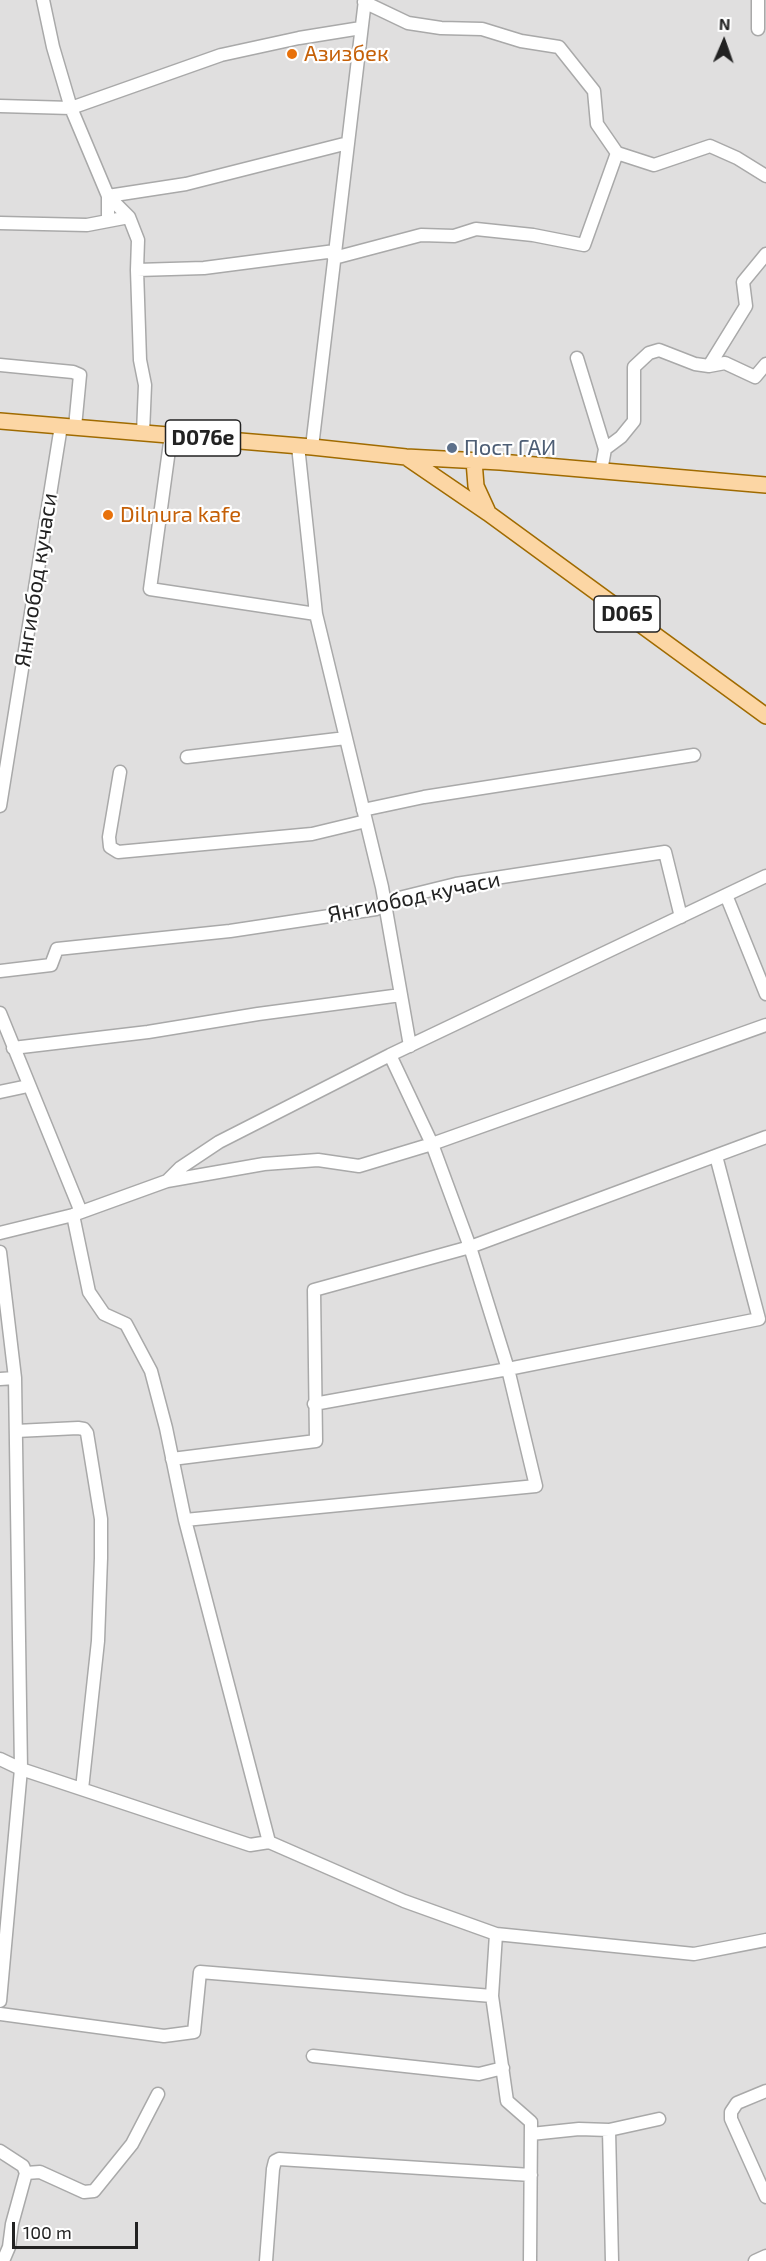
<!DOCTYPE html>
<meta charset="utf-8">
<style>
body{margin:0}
#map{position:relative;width:766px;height:2261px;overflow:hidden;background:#f2efe9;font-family:"Exo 2",sans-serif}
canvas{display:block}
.north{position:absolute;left:694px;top:12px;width:60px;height:60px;-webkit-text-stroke:4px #fff;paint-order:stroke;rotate:2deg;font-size:16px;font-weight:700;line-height:24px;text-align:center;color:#222}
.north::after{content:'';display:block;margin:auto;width:21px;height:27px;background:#222;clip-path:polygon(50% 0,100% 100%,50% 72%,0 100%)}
.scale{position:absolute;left:12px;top:2222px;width:126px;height:27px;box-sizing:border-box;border:3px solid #222;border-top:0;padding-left:8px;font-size:18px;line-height:21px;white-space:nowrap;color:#222;-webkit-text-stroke:4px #fff;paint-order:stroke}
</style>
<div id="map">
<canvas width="766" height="2261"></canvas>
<div class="north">N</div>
<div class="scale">100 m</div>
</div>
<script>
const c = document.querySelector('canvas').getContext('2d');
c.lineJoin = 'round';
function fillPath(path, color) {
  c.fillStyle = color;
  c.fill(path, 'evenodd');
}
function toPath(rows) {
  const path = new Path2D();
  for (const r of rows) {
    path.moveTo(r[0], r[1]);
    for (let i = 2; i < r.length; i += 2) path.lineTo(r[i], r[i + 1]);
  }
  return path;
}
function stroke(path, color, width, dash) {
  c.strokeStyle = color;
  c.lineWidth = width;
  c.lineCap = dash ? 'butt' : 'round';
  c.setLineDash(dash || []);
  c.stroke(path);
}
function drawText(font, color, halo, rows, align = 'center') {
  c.font = font + ' "Exo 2",sans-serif';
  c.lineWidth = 4.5;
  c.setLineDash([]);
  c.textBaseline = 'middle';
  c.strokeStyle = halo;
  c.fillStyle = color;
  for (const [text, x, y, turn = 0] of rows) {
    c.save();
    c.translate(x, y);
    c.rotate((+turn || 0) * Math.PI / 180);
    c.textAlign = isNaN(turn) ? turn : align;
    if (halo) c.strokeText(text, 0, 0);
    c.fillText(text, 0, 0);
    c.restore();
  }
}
const residential = toPath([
 [0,0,766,0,766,2261,0,2261]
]);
const minor = toPath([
 [43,0,53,47,71,108,108,196,129,217,138,240,137,270,140,360,145,385,143,433],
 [758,0,758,29],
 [364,2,408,23,441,28,482,29,521,41,559,47,594,91,597,124,617,153,654,165,710,146,737,158,766,176],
 [0,106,71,108,221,55,299,38,361,28],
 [129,217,108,221,108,196,186,184,348,143],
 [0,223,87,225,108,221],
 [334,258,421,235,454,236,476,229,533,235,584,245,617,153],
 [137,270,204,268,335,251],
 [577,358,605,449,601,471],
 [0,365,73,372,80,375,75,427],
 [709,366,746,306,743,282,766,254],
 [171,435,150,589,316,614],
 [298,446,316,614,382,887,410,1046],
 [312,447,365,0],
 [605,449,621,437,634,421,634,367,649,353,659,350,695,364,709,366,725,363,755,377,766,364],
 [187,757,346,738],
 [120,772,109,837,110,847,118,852,312,834,366,821],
 [0,806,61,426],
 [363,810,424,797,694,755],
 [726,895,766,994],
 [0,971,51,965,57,949,230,931,376,909,395,899,456,884,665,852,681,917],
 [0,1013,81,1212],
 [13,1048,148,1032,258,1014,401,995],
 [0,1092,28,1086],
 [167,1181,264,1164,318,1160,359,1166,432,1144,766,1025],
 [73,1215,89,1292,104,1314,126,1324,151,1371,166,1428,185,1520,536,1486,508,1369,470,1247,432,1144,390,1055],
 [0,1233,73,1215,167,1181,180,1168,219,1142,390,1055,766,876],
 [0,1252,15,1378,21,1769,0,2001],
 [0,1379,15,1378],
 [314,1404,508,1369,759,1319,716,1156],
 [16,1431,78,1428,84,1429,87,1433,101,1519,101,1558,98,1641,82,1789],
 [172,1459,316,1441,314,1290,470,1247,766,1137],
 [185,1520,269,1842],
 [0,1759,21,1769,250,1845,269,1842,404,1901,496,1934,694,1954,766,1940],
 [496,1934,492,1996,507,2101,531,2122,530,2261],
 [0,2014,164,2036,194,2032,200,1972,492,1996],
 [313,2056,479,2074,503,2068],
 [766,2091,737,2103,731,2112,731,2119,766,2197],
 [609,2130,612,2261],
 [531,2134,579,2129,609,2130,659,2119],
 [0,2151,23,2166,26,2173,12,2224,9,2247,3,2261],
 [26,2173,40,2172,84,2192,94,2191,132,2144,158,2094],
 [266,2261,273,2169,275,2161,279,2159,531,2175],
 [755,2261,766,2256]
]);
const major = toPath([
 [0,421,312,447,406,457,500,462,766,485],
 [406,457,488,513,766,716],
 [474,461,476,486,487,510]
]);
const markers = [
 [292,54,6,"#e8710a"],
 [452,448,6,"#5c6f8a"],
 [108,515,6,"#e8710a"]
];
const shields = [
 [203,438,75],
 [627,614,66]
];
const shieldNames = [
 ["D076e",203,438],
 ["D065",627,614]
];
const foodNames = [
 ["Азизбек",304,54],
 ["Dilnura kafe",120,515]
];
const serviceNames = [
 ["Пост ГАИ",464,448]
];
const streetNames = [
 ["Янгиобод кучаси",36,580,-81],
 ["Янгиобод кучаси",414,897,-12]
];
fillPath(residential, '#e0dfdf');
stroke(minor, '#a9a9a9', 15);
stroke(major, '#a06b00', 18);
stroke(minor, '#fff', 12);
stroke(major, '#fcd6a4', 15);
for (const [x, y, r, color] of markers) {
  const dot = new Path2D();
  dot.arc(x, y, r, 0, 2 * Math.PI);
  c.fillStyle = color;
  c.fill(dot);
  stroke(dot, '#fff', 2);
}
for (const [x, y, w] of shields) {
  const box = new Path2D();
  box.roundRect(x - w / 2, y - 18, w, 36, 4.5);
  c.fillStyle = '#fff';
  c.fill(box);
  stroke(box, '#222', 1.5);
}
drawText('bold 21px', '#222', null, shieldNames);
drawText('22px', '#c56008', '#fff', foodNames, 'left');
drawText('22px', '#4e5e75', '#fff', serviceNames, 'left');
drawText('22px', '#222', '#fff', streetNames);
</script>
